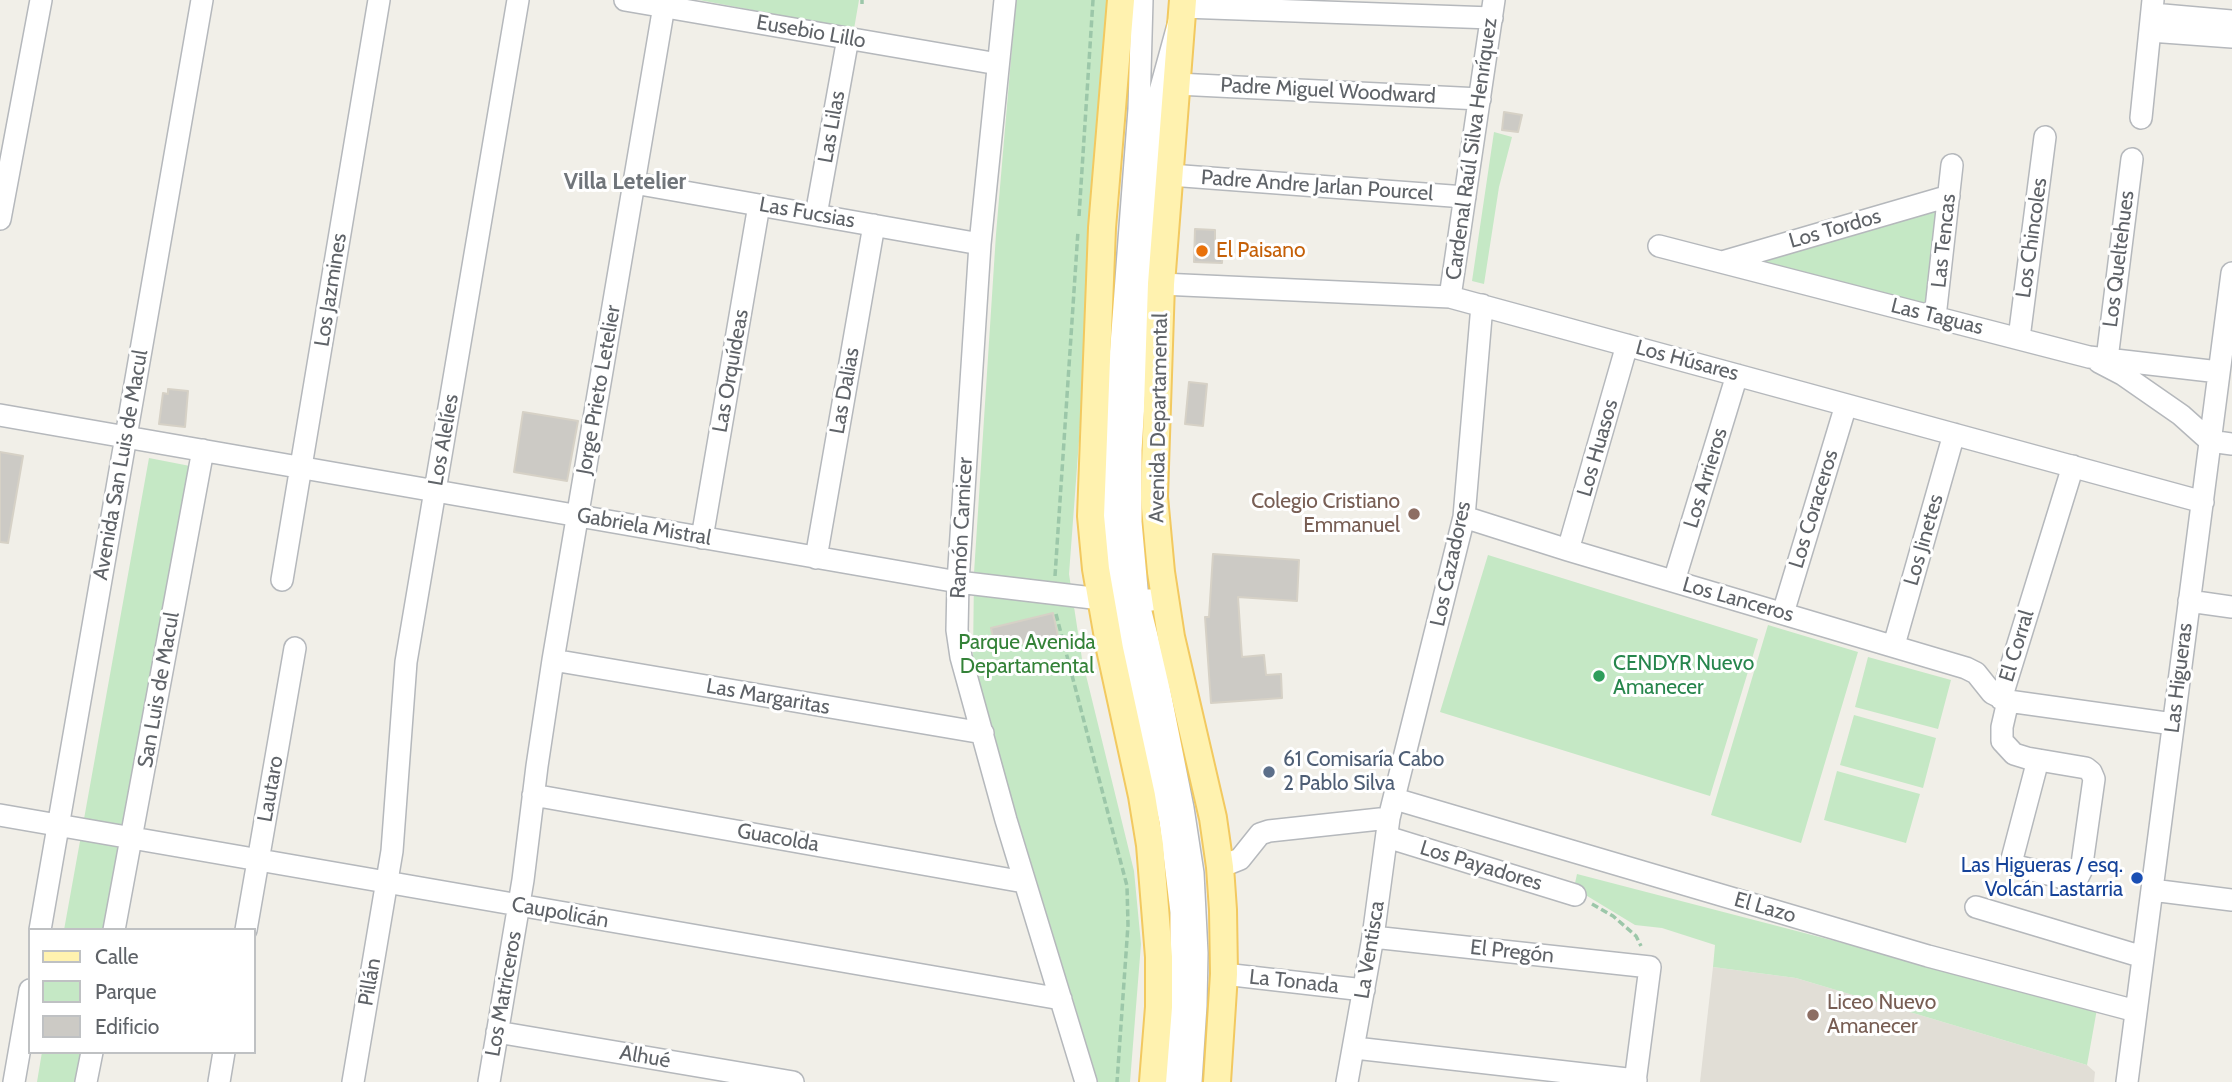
<!DOCTYPE html>
<meta charset="utf-8">
<style>
body{margin:0}
#map{position:relative;width:2232px;height:1082px;overflow:hidden;background:#f1efe8;font-family:Cabin,sans-serif}
canvas{display:block}
.legend{position:absolute;left:28px;top:928px;width:228px;height:126px;box-sizing:border-box;background:#fff;border:2px solid #bfc1c3;margin:0;padding:9px 12px;list-style:none;font-size:21px;color:#5f6368}
.legend li{display:flex;align-items:center;gap:14px;height:35px}
.legend b{width:35px;border:2px solid #bfc1c3}
</style>
<div id="map">
<canvas width="2232" height="1082"></canvas>
<ul class="legend">
<li><b style="height:9px;background:#fff2af"></b>Calle</li>
<li><b style="height:19px;background:#c5e8c5"></b>Parque</li>
<li><b style="height:19px;background:#cccac5"></b>Edificio</li>
</ul>
</div>
<script>
const c = document.querySelector('canvas').getContext('2d');
c.lineJoin = 'round';
function fillPath(path, color) {
  c.fillStyle = color;
  c.fill(path, 'evenodd');
}
function toPath(rows) {
  const path = new Path2D();
  for (const r of rows) {
    path.moveTo(r[0], r[1]);
    for (let i = 2; i < r.length; i += 2) path.lineTo(r[i], r[i + 1]);
  }
  return path;
}
function stroke(path, color, width, dash) {
  c.strokeStyle = color;
  c.lineWidth = width;
  c.lineCap = dash ? 'butt' : 'round';
  c.setLineDash(dash || []);
  c.stroke(path);
}
function drawText(font, color, halo, rows, align = 'center') {
  c.font = font + ' Cabin,sans-serif';
  c.lineWidth = 6;
  c.setLineDash([]);
  c.textBaseline = 'middle';
  c.strokeStyle = halo;
  c.fillStyle = color;
  for (const [text, x, y, turn = 0] of rows) {
    c.save();
    c.translate(x, y);
    c.rotate((+turn || 0) * Math.PI / 180);
    c.textAlign = isNaN(turn) ? turn : align;
    if (halo) c.strokeText(text, 0, 0);
    c.fillText(text, 0, 0);
    c.restore();
  }
}
const education = toPath([
 [1713,967,1796,978,2087,1065,2095,1072,2094,1082,1700,1082]
]);
const green = toPath([
 [699,0,859,0,854,29],
 [1016,0,1112,0,1069,574,1082,659,1134,871,1141,944,1130,1082,1098,1082,1015,810,973,659,974,573,996,234],
 [1494,132,1512,137,1499,187,1484,284,1472,281],
 [1939,209,1927,307,1758,260],
 [149,458,190,466,106,930,64,930],
 [1488,555,1758,639,1710,796,1440,712],
 [1768,625,1858,652,1801,843,1711,815],
 [1868,657,1951,680,1938,729,1855,707],
 [1854,715,1936,738,1923,788,1840,765],
 [1837,771,1920,794,1906,843,1824,820],
 [1577,874,2097,1009,2087,1065,1796,978,1713,967,1715,945,1662,928,1635,925,1574,888],
 [42,1052,84,1052,78,1082,37,1082]
]);
const building = toPath([
 [1504,112,1522,115,1518,132,1502,130,1504,112],
 [1195,229,1215,230,1215,241,1223,241,1222,263,1194,262,1195,229],
 [1189,382,1207,384,1203,426,1185,424,1189,382],
 [168,389,188,391,185,427,159,424,163,393,168,394,168,389],
 [523,412,578,421,567,481,514,472,523,412],
 [0,452,23,456,8,543,0,542,0,452],
 [1213,554,1299,560,1297,601,1238,597,1242,657,1264,655,1266,675,1281,674,1282,698,1211,703,1205,617,1209,617,1213,554],
 [1053,613,1058,636,1023,644,1022,640,995,646,991,628,1053,613]
]);
const path = toPath([
 [862,4,862,0],
 [1079,216,1093,0],
 [1055,576,1078,231],
 [1056,614,1127,886,1128,925,1117,1082],
 [1592,904,1613,916,1636,936,1641,946]
]);
const minor = toPath([
 [625,0,998,64],
 [1005,0,980,244,958,582,957,630,961,657,1006,820,1086,1082],
 [1142,0,1139,109,1114,437,1113,503,1117,567,1126,624,1170,821,1181,912,1181,970,1174,1082],
 [2152,14,2232,21],
 [2150,31,2232,37],
 [1177,84,1480,99],
 [2141,118,2153,0],
 [1170,175,1465,197],
 [634,183,980,244],
 [816,215,848,38],
 [0,219,41,0],
 [1659,246,2089,357,2219,372],
 [1722,262,1949,196],
 [1161,284,1450,297,2203,502],
 [1450,297,1494,0],
 [1935,317,1952,165],
 [2019,338,2045,137],
 [2107,359,2132,159],
 [2099,362,2122,374,2181,415,2210,441,2232,444],
 [0,415,958,582,1101,599,1152,600],
 [1464,517,1568,550,1966,668,1976,673,1992,693,2008,701,2173,724],
 [702,538,759,205],
 [1568,550,1627,345],
 [816,558,874,225],
 [282,580,379,0],
 [1674,581,1737,375],
 [2189,601,2232,607],
 [1783,613,1846,405],
 [1894,645,1954,434],
 [553,660,983,733],
 [2001,699,2073,466],
 [2008,701,2002,727,2002,741,2014,754,2027,758,2086,768,2091,772,2094,779,2081,871,2078,877,2072,880,2020,867,2014,864,2012,859,2038,760],
 [533,795,1024,882],
 [1395,799,1928,956,2136,1011],
 [0,815,1061,999],
 [1387,837,1575,895],
 [1220,867,1240,859,1260,834,1269,831,1389,818],
 [2152,890,2232,900],
 [1976,907,2143,957],
 [40,930,202,0],
 [114,930,203,450],
 [246,930,295,648],
 [1373,937,1650,967,1635,1082],
 [1224,974,1364,990],
 [497,1032,793,1082],
 [1355,1048,1636,1080],
 [14,1082,30,990],
 [86,1082,92,1052],
 [219,1082,224,1052],
 [353,1082,392,851,406,662,518,0],
 [489,1082,523,880,537,766,553,660,665,0],
 [1191,1082,1196,1005,1197,953,1193,873,1183,808,1156,672,1138,600,1131,522,1131,450,1149,168,1159,95,1183,7,1492,18],
 [1347,1082,1373,937,1389,818,1464,517,1482,305],
 [2127,1082,2232,273]
]);
const major = toPath([
 [1121,0,1102,228,1091,516,1096,569,1110,649,1142,796,1150,845,1159,957,1159,1007,1153,1082],
 [1183,0,1161,284,1154,497,1161,572,1171,637,1213,818,1220,867,1223,910,1224,974,1217,1082]
]);
const markers = [
 [1202,251,7,"#e8710a"],
 [1414,514,7,"#8d6e63"],
 [1599,676,7,"#2e9e5b"],
 [1269,772,7,"#5c6f8a"],
 [2137,878,7,"#1a4fb4"],
 [1813,1015,7,"#8d6e63"]
];
const streetNames = [
 ["Eusebio Lillo",811,32,10],
 ["Padre Miguel Woodward",1328,91,3],
 ["Las Lilas",832,127,-80],
 ["Cardenal Raúl Silva Henríquez",1472,149,-82],
 ["Padre Andre Jarlan Pourcel",1317,186,4],
 ["Las Fucsias",807,213,10],
 ["Los Tordos",1835,229,-16],
 ["Los Chincoles",2032,238,-82],
 ["Las Tencas",1944,241,-84],
 ["Los Queltehues",2119,259,-83],
 ["Los Jazmines",331,290,-81],
 ["Las Taguas",1937,317,14],
 ["Los Húsares",1687,361,15],
 ["Las Orquídeas",731,371,-80],
 ["Jorge Prieto Letelier",599,390,-80],
 ["Las Dalias",845,391,-80],
 ["Avenida Departamental",1159,418,-89],
 ["Los Alelíes",444,440,-80],
 ["Los Huasos",1598,448,-74],
 ["Avenida San Luis de Macul",121,465,-80],
 ["Los Arrieros",1706,478,-73],
 ["Los Coraceros",1814,509,-73],
 ["Gabriela Mistral",644,527,10],
 ["Ramón Carnicer",962,528,-87],
 ["Los Jinetes",1924,540,-74],
 ["Los Cazadores",1451,564,-78],
 ["Los Lanceros",1738,600,16],
 ["El Corral",2017,646,-73],
 ["Las Higueras",2179,678,-83],
 ["San Luis de Macul",159,690,-80],
 ["Las Margaritas",768,697,10],
 ["Lautaro",271,789,-80],
 ["Guacolda",778,838,10],
 ["Los Payadores",1481,866,17],
 ["El Lazo",1765,908,16],
 ["Caupolicán",560,913,10],
 ["La Ventisca",1370,950,-81],
 ["El Pregón",1512,952,6],
 ["Pillán",370,982,-80],
 ["La Tonada",1294,982,6],
 ["Los Matriceros",504,994,-80],
 ["Alhué",645,1057,10]
];
const foodNames = [
 ["El Paisano",1216,251]
];
const educationNames = [
 ["Colegio Cristiano",1400,502],
 ["Emmanuel",1400,526],
 ["Liceo Nuevo",1827,1003,"left"],
 ["Amanecer",1827,1027,"left"]
];
const parkNames = [
 ["Parque Avenida",1027,643],
 ["Departamental",1027,667]
];
const leisureNames = [
 ["CENDYR Nuevo",1613,664],
 ["Amanecer",1613,688]
];
const serviceNames = [
 ["61 Comisaría Cabo",1283,760],
 ["2 Pablo Silva",1283,784]
];
const transitNames = [
 ["Las Higueras / esq.",2123,866],
 ["Volcán Lastarria",2123,890]
];
const neighbourhoodNames = [
 ["Villa Letelier",625,182]
];
fillPath(education, '#e1ded6');
fillPath(green, '#c5e8c5');
fillPath(building, '#cccac5');
stroke(building, '#d6d1c6', 2);
stroke(minor, '#b5b8bc', 24);
stroke(major, '#f2c960', 30);
stroke(path, '#9cc7a9', 3.5, [7, 3.5]);
stroke(minor, '#fff', 21);
stroke(major, '#fff2af', 26);
for (const [x, y, r, color] of markers) {
  const dot = new Path2D();
  dot.arc(x, y, r, 0, 2 * Math.PI);
  c.fillStyle = color;
  c.fill(dot);
  stroke(dot, '#fff', 2.5);
}
drawText('21px', '#5f6368', '#fff', streetNames);
drawText('21px', '#c56008', '#fff', foodNames, 'left');
drawText('21px', '#785e54', '#fff', educationNames, 'right');
drawText('21px', '#348238', '#fff', parkNames);
drawText('21px', '#27864d', '#fff', leisureNames, 'left');
drawText('21px', '#4e5e75', '#fff', serviceNames, 'left');
drawText('21px', '#164399', '#fff', transitNames, 'right');
drawText('bold 23px', '#70757a', '#fff', neighbourhoodNames);
</script>
